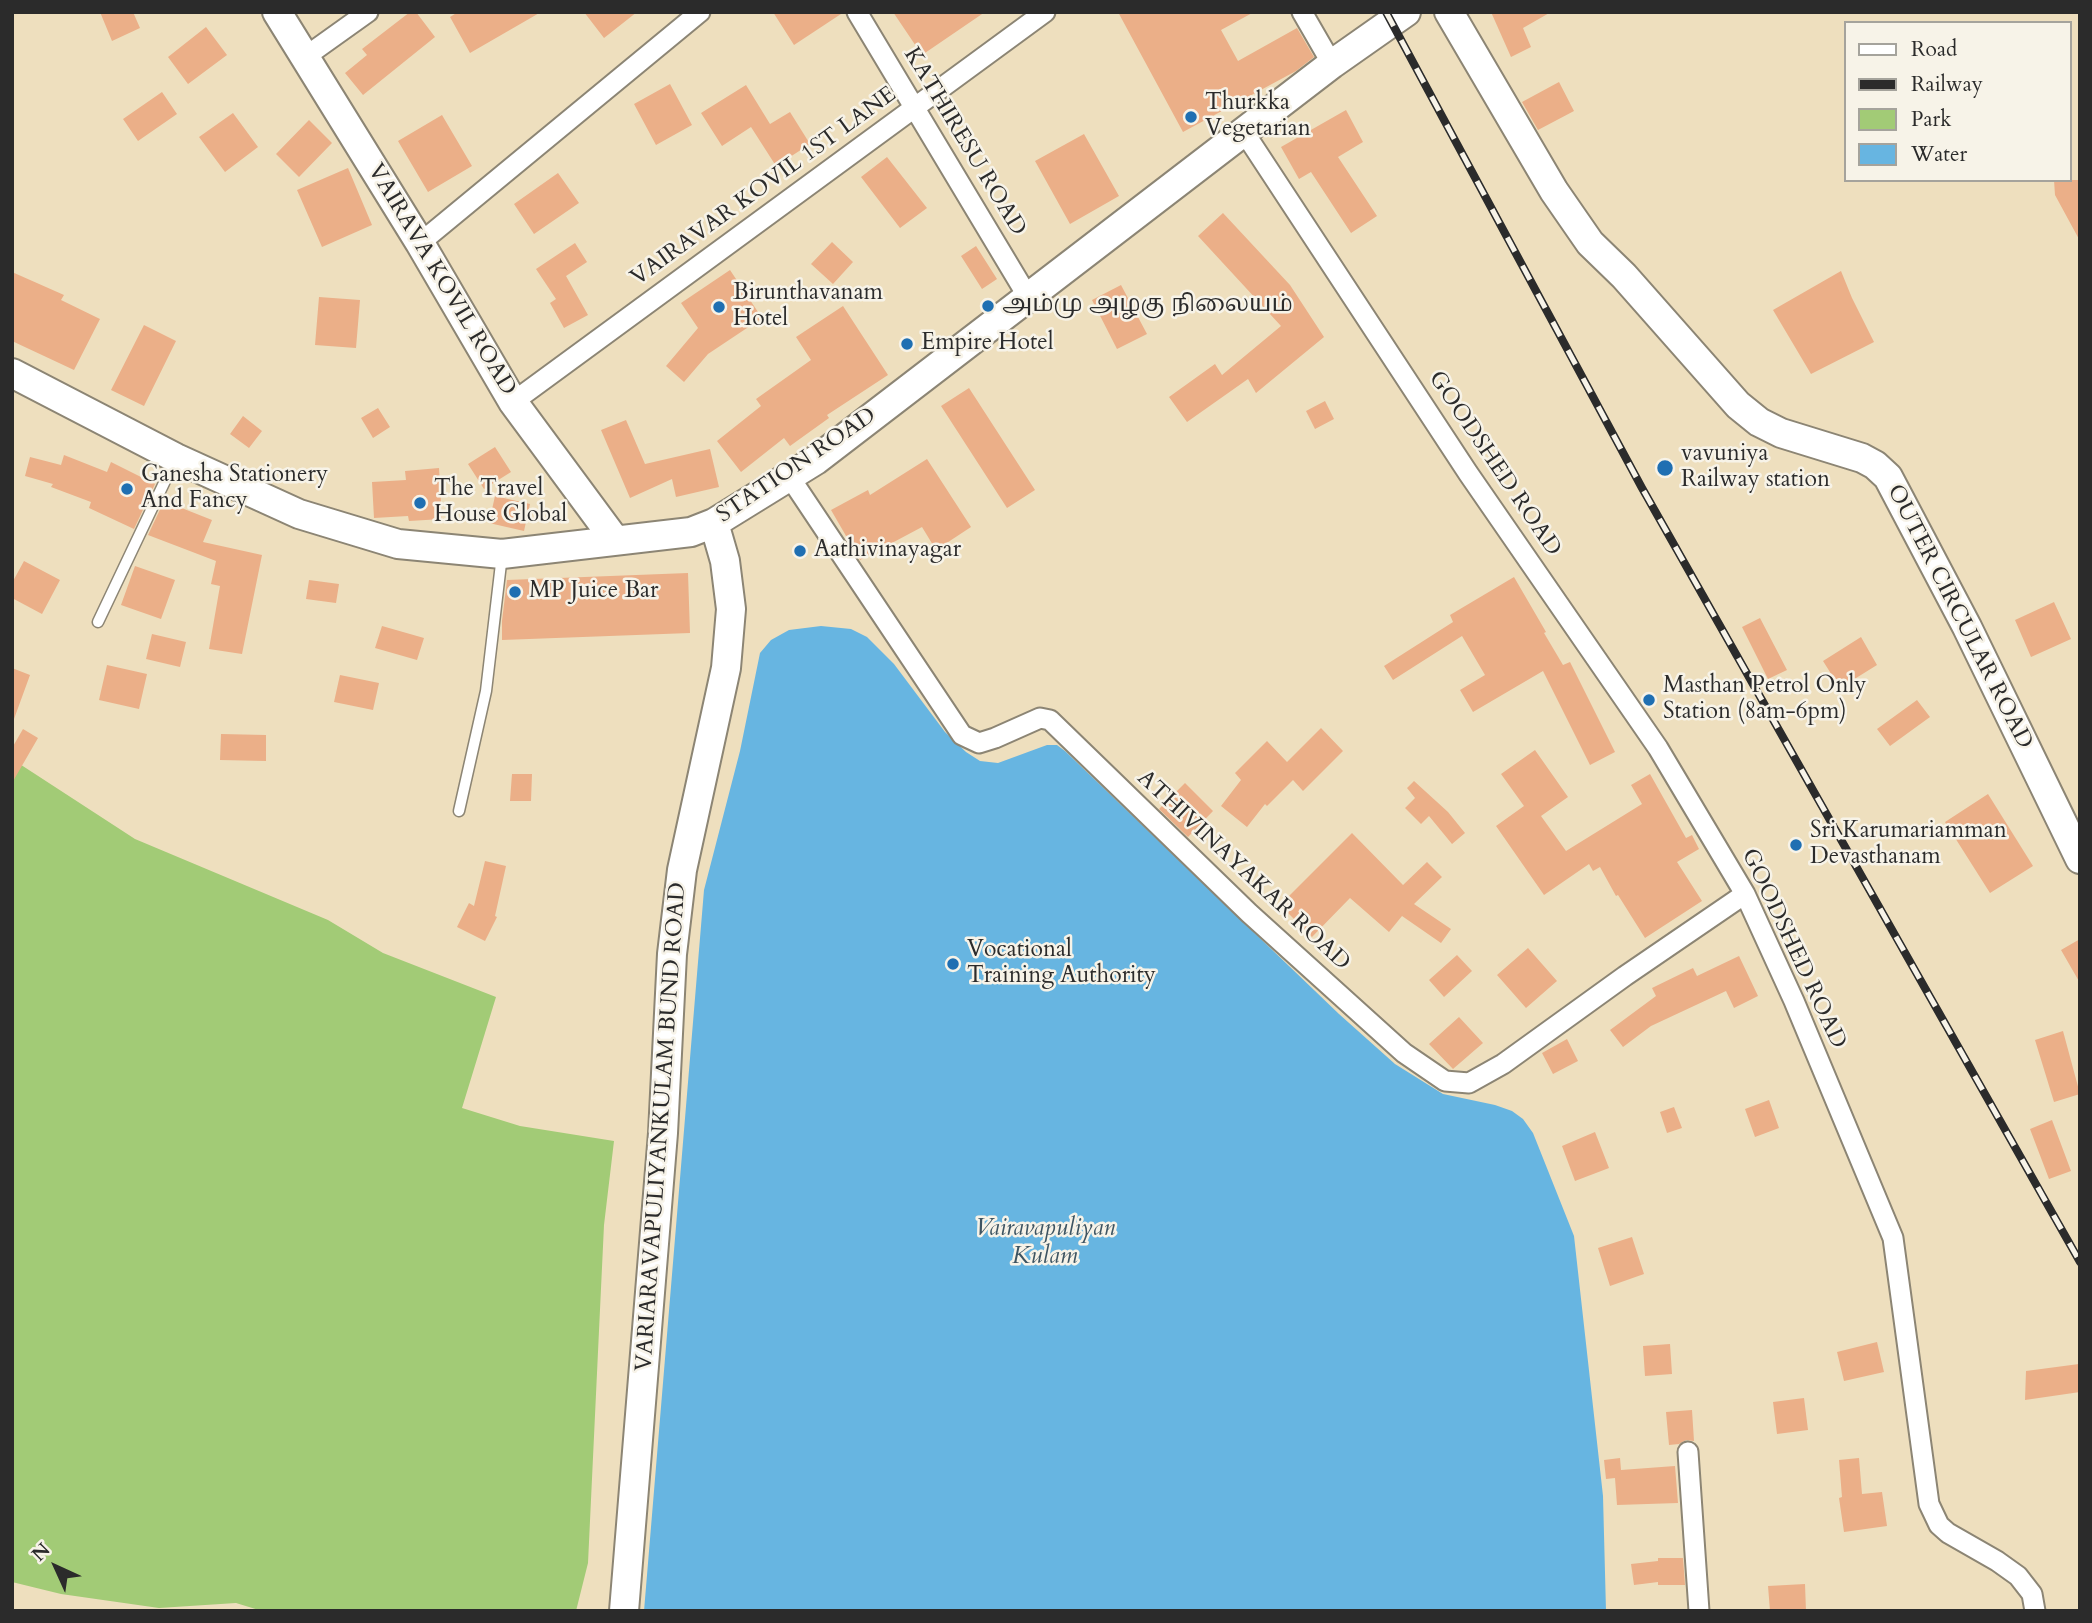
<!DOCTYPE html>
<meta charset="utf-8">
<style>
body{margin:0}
#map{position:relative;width:2092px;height:1623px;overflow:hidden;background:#eedfbe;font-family:Cardo,serif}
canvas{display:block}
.frame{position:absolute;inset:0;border:14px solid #2b2b2b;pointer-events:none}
.legend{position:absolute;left:1844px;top:21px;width:228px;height:161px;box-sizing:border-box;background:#f7f3e8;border:2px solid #a5a39c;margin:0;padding:9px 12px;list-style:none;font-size:21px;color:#2b2b2b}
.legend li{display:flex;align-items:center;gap:14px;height:35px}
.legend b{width:35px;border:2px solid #a5a39c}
.north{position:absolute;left:21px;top:1532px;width:70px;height:70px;-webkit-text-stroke:5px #f7f3e8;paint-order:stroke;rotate:315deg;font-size:19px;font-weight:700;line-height:28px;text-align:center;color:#2b2b2b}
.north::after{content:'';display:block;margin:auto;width:24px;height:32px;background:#2b2b2b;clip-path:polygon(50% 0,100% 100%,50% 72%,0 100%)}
</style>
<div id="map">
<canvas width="2092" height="1623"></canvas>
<div class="frame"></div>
<ul class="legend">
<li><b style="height:9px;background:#fff"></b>Road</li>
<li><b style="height:9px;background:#2b2b2b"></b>Railway</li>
<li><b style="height:19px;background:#a2cb76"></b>Park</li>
<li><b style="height:19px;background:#67b5e1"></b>Water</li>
</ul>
<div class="north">N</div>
</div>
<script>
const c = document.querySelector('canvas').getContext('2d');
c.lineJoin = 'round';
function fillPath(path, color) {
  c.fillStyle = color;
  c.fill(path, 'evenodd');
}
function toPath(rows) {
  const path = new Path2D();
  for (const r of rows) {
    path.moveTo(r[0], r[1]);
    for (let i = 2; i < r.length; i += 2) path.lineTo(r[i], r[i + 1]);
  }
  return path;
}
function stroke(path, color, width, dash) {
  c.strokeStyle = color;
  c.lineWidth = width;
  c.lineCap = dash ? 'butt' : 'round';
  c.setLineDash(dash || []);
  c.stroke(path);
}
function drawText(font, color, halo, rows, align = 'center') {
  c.font = font + ' Cardo,"Noto Serif Tamil",serif';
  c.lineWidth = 5;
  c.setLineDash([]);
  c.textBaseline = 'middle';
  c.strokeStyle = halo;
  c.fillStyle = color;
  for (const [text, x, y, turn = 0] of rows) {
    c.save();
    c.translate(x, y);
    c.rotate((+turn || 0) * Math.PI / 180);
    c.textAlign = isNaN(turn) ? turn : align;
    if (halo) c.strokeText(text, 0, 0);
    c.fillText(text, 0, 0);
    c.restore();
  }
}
const green = toPath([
 [12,759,135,839,328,920,383,953,496,997,462,1108,520,1126,614,1141,604,1225,588,1563,576,1611,262,1611,236,1603,159,1608,61,1594,12,1582]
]);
const water = toPath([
 [821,626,851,629,867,637,894,664,945,732,966,752,980,761,998,763,1047,745,1057,745,1065,751,1339,1014,1395,1064,1443,1094,1495,1105,1512,1111,1523,1119,1533,1133,1574,1236,1603,1496,1606,1611,644,1611,704,890,740,751,760,653,771,640,789,630]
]);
const building = toPath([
 [100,12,133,12,140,28,112,41],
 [410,12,416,12,435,37,363,95,345,73,367,55,362,49],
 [458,12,541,12,470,53,450,17],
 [584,12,637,12,604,38],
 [773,12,844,12,794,45],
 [893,12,985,12,922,55],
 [1118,12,1254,12,1221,30,1238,61,1297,28,1314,57,1296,71,1183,132],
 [1491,12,1551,12,1523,28,1531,47,1511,57],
 [206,27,227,55,188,84,168,57],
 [1559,82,1574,111,1538,130,1522,102],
 [670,84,692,125,656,145,634,104],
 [746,85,770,124,790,112,810,144,776,166,751,127,722,146,701,113],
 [162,92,177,114,138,141,123,119],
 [1346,110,1363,142,1338,157,1377,216,1351,233,1311,172,1299,179,1281,147],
 [233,113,258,147,225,172,199,137],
 [442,115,472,166,428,192,398,141],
 [309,120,332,143,299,177,276,154],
 [1084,134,1119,196,1070,224,1035,161],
 [887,157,927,208,900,228,861,177],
 [348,168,372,225,322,247,297,190],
 [558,173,579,203,534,234,514,204],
 [2054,180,2080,180,2080,241,2055,195],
 [1223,213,1290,285,1324,337,1256,393,1248,379,1187,422,1169,397,1215,364,1222,375,1281,326,1198,236],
 [832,242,853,262,833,284,811,264],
 [575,243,587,262,566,276,588,315,564,328,550,303,556,299,536,269],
 [976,246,997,279,982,289,961,256],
 [730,270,762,318,708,354,684,382,666,366,698,328,681,303],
 [1841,271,1852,298,1874,342,1811,374,1773,310],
 [12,272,64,295,61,300,100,319,74,370,12,341],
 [1121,285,1147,334,1117,349,1092,300],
 [319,297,360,300,356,348,315,345],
 [843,306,888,375,827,415,829,418,790,446,784,438,741,472,717,441,761,406,756,399,811,360,796,337],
 [144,325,176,341,144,406,111,390],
 [969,388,1035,490,1007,508,941,406],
 [1325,401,1334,419,1315,429,1306,411],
 [378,408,390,427,373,438,361,418],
 [243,416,262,431,249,448,230,434],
 [626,420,645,464,710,449,719,487,676,497,672,479,630,498,601,430],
 [495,447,511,472,484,489,468,464],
 [64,455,107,472,111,462,155,484,134,529,89,508,91,502,51,487,53,484,25,476,30,457,61,465],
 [927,459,971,527,936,550,922,527,860,560,831,510,868,490,870,495],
 [439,468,442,519,409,521,408,516,374,518,372,482,406,480,405,471],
 [495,496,530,504,524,531,489,523],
 [164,501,212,520,203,542,262,555,242,654,209,649,220,586,211,584,216,561,148,535],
 [24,561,60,580,42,614,12,598,12,583],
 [135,566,175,580,161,619,121,605],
 [688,573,690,633,502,640,502,621,507,580],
 [1514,577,1546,632,1544,633,1563,665,1570,662,1615,752,1590,765,1543,671,1473,712,1460,690,1485,675,1462,636,1393,680,1384,666,1453,622,1450,615],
 [309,580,339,584,336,603,306,599],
 [2054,602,2071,639,2031,657,2015,620],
 [1760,618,1787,670,1768,679,1742,627],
 [382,626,424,638,417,660,375,648],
 [152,634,186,642,180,667,146,659],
 [1861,637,1877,665,1840,688,1823,661],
 [107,665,147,674,139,709,99,700],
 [12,668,30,675,14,719,12,719],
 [340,675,379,683,373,710,334,702],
 [1917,700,1930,717,1890,746,1877,729],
 [1321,728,1343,751,1303,791,1293,780,1267,806,1265,804,1247,827,1221,806,1241,780,1235,773,1267,741,1287,762],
 [23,729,38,738,12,783,12,748],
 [221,734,266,735,266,761,220,760],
 [1535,750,1568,797,1541,816,1566,851,1642,804,1631,785,1650,774,1686,838,1692,835,1699,849,1677,862,1702,901,1645,938,1618,895,1616,896,1600,867,1593,871,1589,864,1544,895,1496,826,1524,806,1501,774],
 [512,774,532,774,531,801,510,801],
 [1414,781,1448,812,1465,833,1452,844,1429,816,1421,824,1405,808,1415,798,1407,788],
 [1185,783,1213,811,1188,837,1159,809],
 [1988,794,2033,866,1990,893,1945,822],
 [1352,833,1403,885,1427,862,1442,877,1414,904,1451,929,1441,943,1402,916,1389,932,1350,898,1312,937,1280,905],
 [485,861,506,866,495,916,497,917,485,941,457,927,469,903,474,906],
 [2080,939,2080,983,2061,950],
 [1528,948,1557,981,1526,1008,1497,975],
 [1457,955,1472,971,1444,997,1429,980],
 [1739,956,1758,996,1734,1008,1726,991,1651,1026,1623,1047,1610,1030,1656,996,1652,988,1693,968,1697,976],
 [1459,1017,1483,1043,1453,1069,1429,1044],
 [2063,1031,2080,1094,2054,1102,2035,1040],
 [1567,1039,1578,1061,1553,1074,1542,1053],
 [1769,1100,1779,1128,1755,1137,1745,1109],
 [1674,1107,1682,1128,1667,1133,1660,1112],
 [2052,1120,2071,1171,2049,1179,2030,1129],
 [1595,1132,1609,1168,1575,1181,1562,1146],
 [1632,1237,1644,1274,1610,1286,1598,1248],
 [1877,1342,1884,1372,1844,1381,1837,1352],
 [1670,1344,1672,1374,1645,1376,1643,1346],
 [2079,1364,2080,1392,2025,1400,2026,1371],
 [1804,1398,1808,1430,1777,1434,1773,1402],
 [1692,1410,1694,1441,1686,1440,1679,1444,1669,1445,1666,1412],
 [1620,1458,1621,1470,1675,1466,1678,1503,1617,1505,1615,1478,1606,1479,1604,1460],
 [1859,1458,1862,1494,1882,1492,1887,1526,1844,1532,1839,1498,1842,1497,1839,1460],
 [1658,1558,1683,1558,1685,1585,1658,1585,1658,1582,1634,1585,1631,1564,1658,1561],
 [1805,1584,1806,1611,1770,1611,1768,1586]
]);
const lane = toPath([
 [98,622,174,462],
 [459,811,486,691,502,555]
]);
const street = toPath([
 [857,12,1028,297],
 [1302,12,1332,64],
 [305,57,368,12],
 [1244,132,1468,473,1658,748,1745,894,1794,1001,1893,1238,1929,1504,1939,1525,1948,1533,1997,1561,2018,1576,2032,1594,2035,1611],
 [420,243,700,12],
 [513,402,1045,12],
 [789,476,962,735,979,743,995,738,1040,718,1050,720,1249,913,1404,1053,1445,1081,1469,1083,1503,1064,1625,976,1745,894],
 [1688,1452,1699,1611]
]);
const secondary = toPath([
 [277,12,420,243,513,402,615,540],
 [1449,12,1554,191,1590,243,1624,276,1738,405,1759,422,1781,433,1862,458,1875,465,1888,477,1967,627,2080,859],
 [12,373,176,458,299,514,398,544,502,554,691,532,714,523,816,460,1332,64,1406,12],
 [624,1611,663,1133,672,954,682,870,726,668,731,609,725,561,714,523]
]);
const rail = toPath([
 [1386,12,1642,488,2080,1262]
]);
const markers = [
 [1191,117,7,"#1f6fb2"],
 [988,306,7,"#1f6fb2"],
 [719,307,7,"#1f6fb2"],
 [907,344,7,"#1f6fb2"],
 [1665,468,9,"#1f6fb2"],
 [127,489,7,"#1f6fb2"],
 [420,503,7,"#1f6fb2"],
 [800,551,7,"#1f6fb2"],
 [515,592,7,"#1f6fb2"],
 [1649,700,7,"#1f6fb2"],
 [1796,845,7,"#1f6fb2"],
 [953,964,7,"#1f6fb2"]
];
const poiNames = [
 ["Thurkka",1205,104],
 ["Vegetarian",1205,130],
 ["Birunthavanam",733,294],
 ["Hotel",733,320],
 ["அம்மு அழகு நிலையம்",1002,306],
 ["Empire Hotel",921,344],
 ["vavuniya",1681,455],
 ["Railway station",1681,481],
 ["Ganesha Stationery",141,476],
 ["And Fancy",141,502],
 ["The Travel",434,490],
 ["House Global",434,516],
 ["Aathivinayagar",814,551],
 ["MP Juice Bar",529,592],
 ["Masthan Petrol Only",1663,687],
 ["Station (8am-6pm)",1663,713],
 ["Sri Karumariamman",1810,832],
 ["Devasthanam",1810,858],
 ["Vocational",967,951],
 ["Training Authority",967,977]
];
const streetNames = [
 ["KATHIRESU ROAD",964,142,59],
 ["VAIRAVAR KOVIL 1ST LANE",764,187,-36],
 ["VAIRAVA KOVIL ROAD",441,280,59],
 ["GOODSHED ROAD",1494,464,56],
 ["STATION ROAD",797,466,-34],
 ["OUTER CIRCULAR ROAD",1959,617,63],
 ["ATHIVINAYAKAR ROAD",1243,871,43],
 ["GOODSHED ROAD",1793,949,65],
 ["VARIARAVAPULIYANKULAM BUND ROAD",662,1127,-86]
];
const waterNames = [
 ["Vairavapuliyan",1045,1229],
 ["Kulam",1045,1257]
];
fillPath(green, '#a2cb76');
fillPath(water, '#67b5e1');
fillPath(building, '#ebaf88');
stroke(lane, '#8c8574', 13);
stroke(street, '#8c8574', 23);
stroke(secondary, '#8c8574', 32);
stroke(lane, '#fff', 10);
stroke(street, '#fff', 19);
stroke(secondary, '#fff', 28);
stroke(rail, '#2b2b2b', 8);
stroke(rail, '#f7f3e8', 5, [16]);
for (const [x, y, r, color] of markers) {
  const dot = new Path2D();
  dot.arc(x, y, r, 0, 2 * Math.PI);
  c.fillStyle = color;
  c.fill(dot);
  stroke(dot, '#f7f3e8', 2.5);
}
drawText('23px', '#2b2b2b', '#f7f3e8', poiNames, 'left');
drawText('23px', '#2b2b2b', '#f7f3e8', streetNames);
drawText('italic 24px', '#3d5462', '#f7f3e8', waterNames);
</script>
